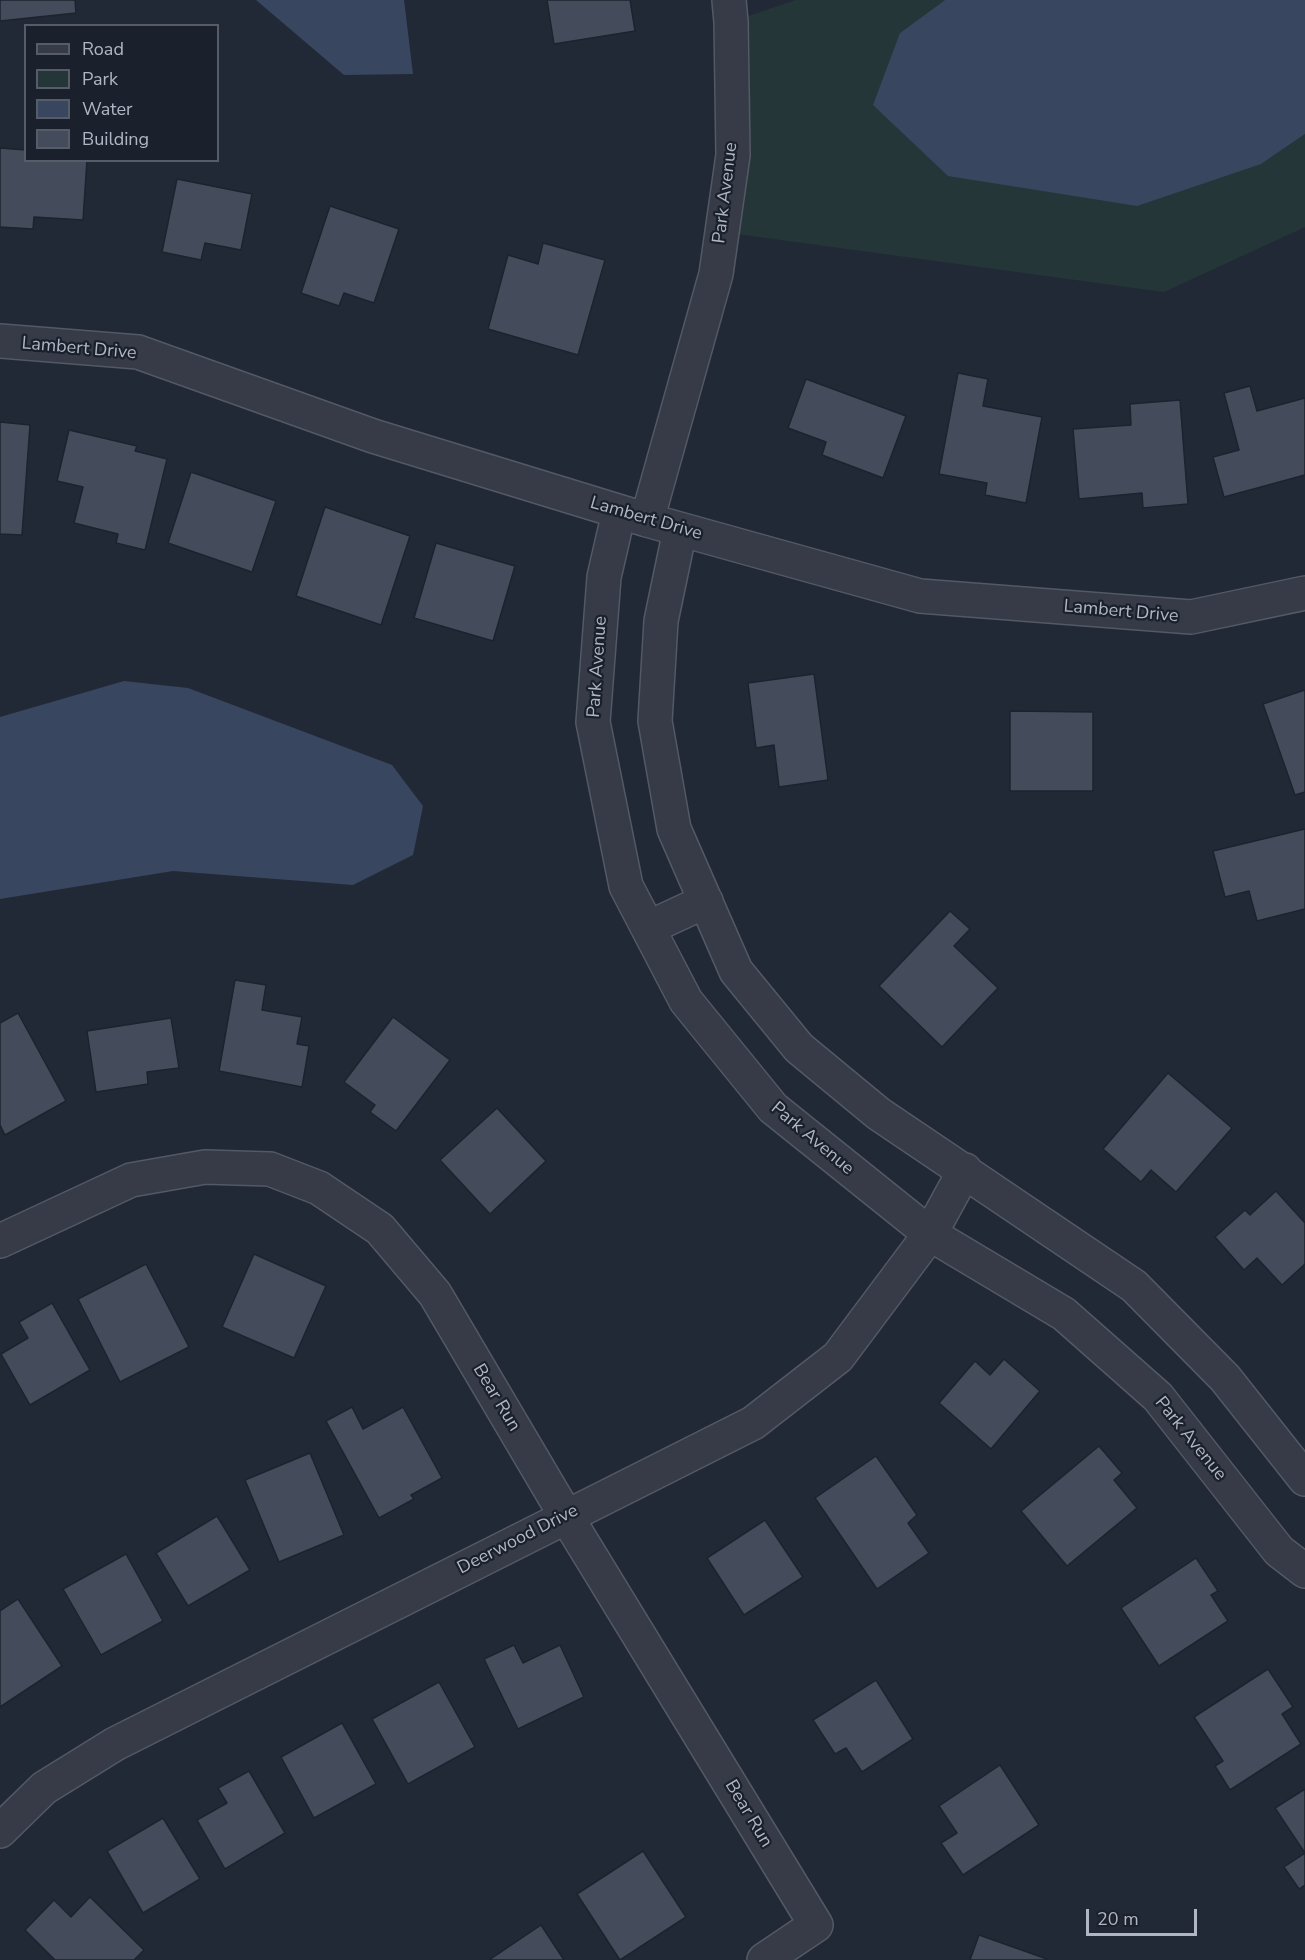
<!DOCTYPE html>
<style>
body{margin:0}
#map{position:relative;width:1305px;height:1960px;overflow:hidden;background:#222936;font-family:"Nunito Sans",sans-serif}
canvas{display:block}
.legend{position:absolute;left:24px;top:24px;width:195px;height:138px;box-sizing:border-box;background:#1b212c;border:2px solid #575d68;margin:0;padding:8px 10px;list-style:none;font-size:18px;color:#b0b6c3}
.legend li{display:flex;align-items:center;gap:12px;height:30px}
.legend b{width:30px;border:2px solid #575d68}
.scale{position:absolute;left:1086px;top:1909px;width:111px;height:27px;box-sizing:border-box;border:3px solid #b0b6c3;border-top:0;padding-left:8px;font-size:18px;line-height:21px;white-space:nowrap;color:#b0b6c3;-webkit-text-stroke:4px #1b212c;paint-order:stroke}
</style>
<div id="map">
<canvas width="1305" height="1960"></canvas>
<ul class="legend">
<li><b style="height:8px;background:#363b47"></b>Road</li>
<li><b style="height:16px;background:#253638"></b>Park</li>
<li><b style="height:16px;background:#39465f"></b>Water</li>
<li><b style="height:16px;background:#444c5b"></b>Building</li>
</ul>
<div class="scale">20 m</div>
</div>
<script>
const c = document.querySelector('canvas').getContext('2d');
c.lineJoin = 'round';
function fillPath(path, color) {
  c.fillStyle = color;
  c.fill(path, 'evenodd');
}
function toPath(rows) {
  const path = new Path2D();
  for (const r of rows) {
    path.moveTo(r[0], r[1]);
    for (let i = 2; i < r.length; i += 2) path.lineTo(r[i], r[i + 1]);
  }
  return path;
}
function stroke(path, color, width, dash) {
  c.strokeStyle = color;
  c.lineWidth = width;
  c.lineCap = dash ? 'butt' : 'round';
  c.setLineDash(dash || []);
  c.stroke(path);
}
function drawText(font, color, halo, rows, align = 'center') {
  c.font = font + ' "Nunito Sans",sans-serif';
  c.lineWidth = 4.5;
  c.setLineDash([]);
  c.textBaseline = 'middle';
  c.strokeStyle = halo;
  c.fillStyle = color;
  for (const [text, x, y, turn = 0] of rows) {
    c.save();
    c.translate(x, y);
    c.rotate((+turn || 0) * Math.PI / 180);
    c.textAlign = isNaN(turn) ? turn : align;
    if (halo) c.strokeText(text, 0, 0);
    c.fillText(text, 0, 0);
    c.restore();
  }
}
const green = toPath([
 [796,0,945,0,900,33,1261,164,1305,134,1305,227,1164,292,722,232,731,22]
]);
const water = toPath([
 [256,0,404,0,413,74,344,75],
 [945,0,1305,0,1305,134,1261,164,1137,206,948,176,873,105,900,33],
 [124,681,188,688,392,765,423,806,413,855,353,885,173,871,0,899,0,717]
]);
const building = toPath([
 [0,0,75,0,76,13,0,21,0,0],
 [547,0,630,0,635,31,554,44,547,0],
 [0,148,26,150,26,160,87,160,83,220,34,217,33,229,0,227,0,148],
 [177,179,252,194,241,250,205,243,201,260,162,252,177,179],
 [330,206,399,229,374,303,344,293,339,306,301,293,330,206],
 [543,243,605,260,578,355,488,329,508,255,538,264,543,243],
 [958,373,988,379,983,406,1042,417,1026,503,985,495,987,483,939,474,958,373],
 [806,379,906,416,883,478,822,455,826,442,788,428,806,379],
 [1250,386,1257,411,1305,398,1305,475,1224,497,1213,457,1239,450,1224,393,1250,386],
 [1180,400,1188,504,1143,508,1142,493,1079,499,1073,429,1131,425,1130,404,1180,400],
 [0,422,30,425,22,535,0,534,0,422],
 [69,430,137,446,135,451,167,459,145,550,116,543,118,534,74,523,83,487,57,481,69,430],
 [191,472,276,501,252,572,168,543,191,472],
 [325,507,410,536,381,625,296,596,325,507],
 [436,543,515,566,493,641,414,618,436,543],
 [814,674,828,780,779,787,774,745,756,748,748,683,814,674],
 [1305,690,1305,792,1295,795,1263,704,1305,690],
 [1010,711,1093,712,1093,791,1010,791,1010,711],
 [1305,829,1305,909,1257,921,1249,891,1225,897,1213,851,1305,829],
 [950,911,970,929,954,946,998,988,942,1047,879,986,950,911],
 [235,980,266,985,262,1010,302,1017,297,1044,309,1046,302,1087,219,1071,235,980],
 [18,1013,66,1101,5,1135,0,1125,0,1023,18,1013],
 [393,1017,450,1060,396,1131,370,1112,375,1105,344,1082,393,1017],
 [171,1018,179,1068,147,1072,148,1084,96,1092,87,1031,171,1018],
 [1168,1073,1232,1128,1176,1192,1151,1170,1141,1182,1103,1149,1168,1073],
 [497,1108,546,1161,490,1214,440,1160,497,1108],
 [1276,1191,1305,1223,1305,1264,1282,1285,1257,1258,1244,1270,1215,1237,1245,1210,1250,1215,1276,1191],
 [254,1254,326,1286,294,1358,222,1327,254,1254],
 [146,1264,189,1347,120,1382,78,1299,146,1264],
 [52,1303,90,1370,30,1405,1,1354,28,1338,19,1322,52,1303],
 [1004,1359,1040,1391,991,1449,939,1403,975,1361,990,1375,1004,1359],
 [352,1407,363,1429,403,1407,442,1478,411,1495,414,1499,379,1518,326,1421,352,1407],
 [1099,1446,1122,1473,1114,1480,1137,1508,1067,1566,1021,1511,1099,1446],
 [310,1453,344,1535,279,1562,245,1480,310,1453],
 [876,1456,917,1515,908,1523,929,1553,877,1589,815,1498,876,1456],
 [217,1516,250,1570,188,1606,156,1553,217,1516],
 [765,1520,803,1577,744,1615,707,1558,765,1520],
 [126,1554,163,1621,101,1655,63,1589,126,1554],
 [1196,1558,1218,1591,1211,1595,1228,1621,1159,1666,1121,1608,1196,1558],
 [18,1599,62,1666,0,1707,0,1611,18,1599],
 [514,1645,523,1663,560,1645,584,1697,518,1729,484,1659,514,1645],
 [1268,1669,1293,1707,1282,1714,1301,1744,1230,1790,1215,1766,1223,1761,1194,1717,1268,1669],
 [876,1680,913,1739,862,1772,846,1748,835,1754,813,1720,876,1680],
 [439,1682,475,1747,408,1784,372,1719,439,1682],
 [342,1723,376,1784,314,1818,281,1757,342,1723],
 [1000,1765,1039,1825,963,1875,941,1843,957,1833,939,1806,1000,1765],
 [249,1771,285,1833,225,1869,197,1820,227,1803,218,1788,249,1771],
 [1305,1789,1305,1885,1299,1889,1284,1867,1305,1853,1275,1808,1305,1789],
 [163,1818,200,1879,143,1913,107,1851,163,1818],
 [643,1851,686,1917,620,1960,577,1894,643,1851],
 [90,1897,144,1950,134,1960,55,1960,25,1930,54,1900,71,1917,90,1897],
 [541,1925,564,1960,489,1960,541,1925],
 [979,1935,1047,1959,1046,1960,970,1960,979,1935]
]);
const minor = toPath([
 [0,341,138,352,373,436,647,520,920,596,1191,617,1305,593],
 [619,512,604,577,593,722,626,886,686,1001,773,1108,930,1234,1064,1314,1158,1397,1279,1551,1305,1571],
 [647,520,716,274,733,155,731,22,729,0],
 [680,530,661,621,655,721,674,829,736,971,799,1048,879,1114,1134,1286,1225,1378,1305,1479],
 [648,928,706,901],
 [0,1241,131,1180,205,1167,270,1169,319,1188,380,1229,435,1294,566,1516,816,1925,764,1960],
 [0,1831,44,1788,115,1744,753,1423,838,1357,930,1234,965,1170]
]);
const streetNames = [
 ["Park Avenue",726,193,-83],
 ["Lambert Drive",79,349,5],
 ["Lambert Drive",646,519,16],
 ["Lambert Drive",1121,612,5],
 ["Park Avenue",598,667,-86],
 ["Park Avenue",812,1139,40],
 ["Bear Run",496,1398,59],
 ["Park Avenue",1190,1439,51],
 ["Deerwood Drive",518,1540,-27],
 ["Bear Run",748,1814,59]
];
fillPath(green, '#253638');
fillPath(water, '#39465f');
fillPath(building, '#444c5b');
stroke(building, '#1d232e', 1.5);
stroke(minor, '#535965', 36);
stroke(minor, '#363b47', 33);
drawText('18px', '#b0b6c3', '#1b212c', streetNames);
</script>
